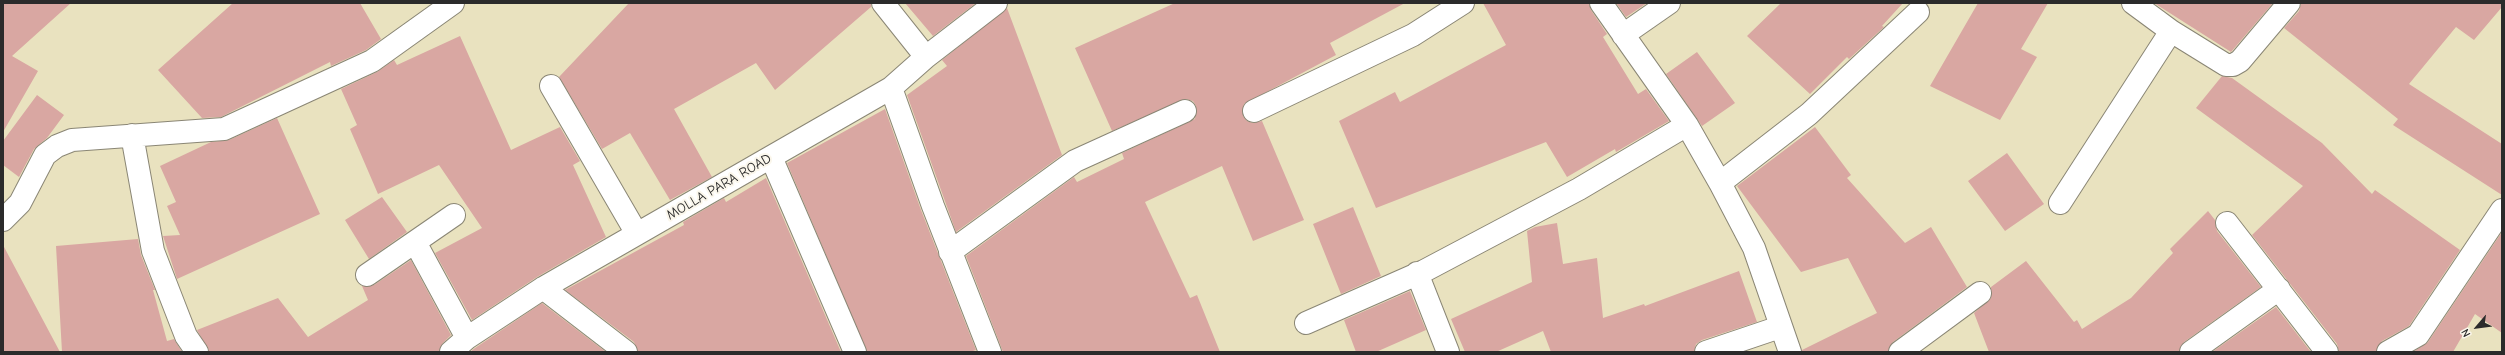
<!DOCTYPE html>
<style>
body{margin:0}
#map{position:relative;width:2505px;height:355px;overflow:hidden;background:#e9e2bf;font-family:"Comic Neue",sans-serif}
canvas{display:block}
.frame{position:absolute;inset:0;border:4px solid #2b2b2b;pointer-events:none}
.north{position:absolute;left:2457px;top:307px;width:40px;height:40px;-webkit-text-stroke:3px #fbf7ec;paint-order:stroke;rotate:242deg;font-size:11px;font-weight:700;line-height:16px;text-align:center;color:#2b2b2b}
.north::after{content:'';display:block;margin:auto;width:14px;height:18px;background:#2b2b2b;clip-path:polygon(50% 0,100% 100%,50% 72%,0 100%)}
</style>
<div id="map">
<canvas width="2505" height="355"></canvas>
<div class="frame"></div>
<div class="north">N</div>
</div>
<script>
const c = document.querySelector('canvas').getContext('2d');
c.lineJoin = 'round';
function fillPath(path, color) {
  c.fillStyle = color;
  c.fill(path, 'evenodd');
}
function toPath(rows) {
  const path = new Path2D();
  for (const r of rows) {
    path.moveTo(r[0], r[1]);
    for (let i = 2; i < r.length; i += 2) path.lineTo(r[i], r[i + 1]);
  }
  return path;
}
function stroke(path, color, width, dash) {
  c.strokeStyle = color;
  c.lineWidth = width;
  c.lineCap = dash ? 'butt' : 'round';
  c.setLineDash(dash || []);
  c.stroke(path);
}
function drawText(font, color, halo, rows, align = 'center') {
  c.font = font + ' "Comic Neue",sans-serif';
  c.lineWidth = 4;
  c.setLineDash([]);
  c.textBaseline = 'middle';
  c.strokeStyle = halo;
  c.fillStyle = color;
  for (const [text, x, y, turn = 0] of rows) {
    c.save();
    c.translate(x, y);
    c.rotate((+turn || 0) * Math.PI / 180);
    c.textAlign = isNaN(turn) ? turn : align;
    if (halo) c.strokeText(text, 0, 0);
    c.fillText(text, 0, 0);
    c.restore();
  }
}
const building = toPath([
 [3,3,71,3,12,56,38,71,3,132],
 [233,3,360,3,381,39,366,50,331,66,330,62,221,117,202,118,158,70],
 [629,3,871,3,871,7,775,90,756,63,674,109,712,177,670,200,630,133,602,149,559,77],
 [905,3,976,3,933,36],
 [1175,3,1405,3,1330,43,1336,55,1244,104,1243,116,1247,121,1253,123,1262,121,1304,220,1253,241,1222,166,1145,202,1190,298,1197,295,1220,352,1003,352,966,256,1074,177,1077,182,1124,159,1122,153,1195,119,1196,106,1193,101,1186,99,1112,131,1075,48],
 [1483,3,1589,3,1591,10,1607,34,1603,37,1638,94,1646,89,1669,121,1616,152,1615,149,1567,177,1546,142,1376,208,1339,121,1395,92,1400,102,1506,45],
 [1616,3,1647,3,1626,17],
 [1781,3,1903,3,1882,26,1884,27,1849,59,1847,57,1810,94,1747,36],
 [1978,3,2048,3,2021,49,2037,57,2000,120,1930,86],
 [2154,3,2273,3,2231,52],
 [2301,3,2502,3,2502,7,2474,40,2456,27,2409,84,2502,144,2502,195,2393,125,2398,119,2284,28,2299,11],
 [1007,8,1062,155,956,232,907,95,947,66,942,60],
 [460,36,511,150,560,127,580,161,573,165,606,237,537,277,472,320,435,253,482,228,439,165,378,194,350,129,357,125,341,89,377,72,394,60,397,65],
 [1697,52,1735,103,1702,126,1666,74],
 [2222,76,2232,78,2322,143,2372,194,2375,190,2460,250,2409,326,2382,341,2376,352,2339,352,2337,344,2252,235,2303,186,2196,108],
 [37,95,64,115,47,138,34,149,19,177,3,165,3,141],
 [885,109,921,210,976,350,970,352,867,352,787,163],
 [277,118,320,214,177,279,163,236,180,235,167,206,176,202,160,166,211,142,229,140],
 [1815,127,1851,175,1847,178,1905,243,1931,227,1967,287,1893,342,1888,352,1802,352,1802,350,1877,313,1848,258,1801,272,1737,186],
 [2007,153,2044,204,2005,231,1968,181],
 [766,178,841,352,638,352,634,342,565,290,684,225,683,222,724,198,726,202],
 [382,197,407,232,369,259,345,220],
 [1353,207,1381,276,1341,294,1313,224],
 [2208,211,2215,220,2217,231,2261,287,2184,342,2179,352,1989,352,1974,313,1991,298,1991,287,2026,261,2074,322,2077,320,2082,329,2131,298,2173,253,2170,249],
 [1557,223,1563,264,1597,258,1603,318,1644,304,1645,306,1739,271,1757,322,1702,340,1696,344,1694,352,1551,352,1543,331,1496,352,1465,352,1451,319,1532,282,1527,231,1535,227],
 [2502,232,2502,333,2475,314,2453,352,2413,352,2428,342],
 [138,239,141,255,155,290,153,290,167,341,174,339,182,352,62,352,56,246],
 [3,245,60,352,3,352],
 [411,260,451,335,443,343,439,352,209,352,197,330,278,298,308,337,368,300,362,286,374,285],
 [1410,291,1426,330,1376,352,1356,352,1344,320],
 [542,303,606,352,470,352,475,348],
 [2276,307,2311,352,2212,352]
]);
const minor = toPath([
 [1601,3,1687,125,1720,183,1754,248,1790,352],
 [2133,3,2171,31,2226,65,2233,65,2240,61,2289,3],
 [1623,35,1669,3],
 [926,57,996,3],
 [551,86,637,234],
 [891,88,933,206,990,352],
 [1254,111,1413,35,1463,3],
 [132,135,153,251,186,336,197,352],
 [771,157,855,352],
 [1720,183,1809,114,1918,12],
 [2060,203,2171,31],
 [3,220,20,203,45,155,57,146,72,140,224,129,372,61,453,3],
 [2227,223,2327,352],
 [415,242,467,338],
 [950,252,1075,161,1185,111],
 [1417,273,1448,352],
 [367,275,454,215],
 [543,288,626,352],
 [1306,323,1424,271,1579,189,1687,125],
 [451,352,467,338,543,288,891,88,926,57,883,3],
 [1706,352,1780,327],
 [1900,352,1980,293],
 [2191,352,2279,289],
 [2388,352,2418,335,2502,210]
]);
const streetNames = [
 ["MOLLA PARA ROAD",719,187,-30]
];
fillPath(building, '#d9a7a2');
stroke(minor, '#8a8675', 24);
stroke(minor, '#fff', 22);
drawText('14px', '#2b2b2b', '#fbf7ec', streetNames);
</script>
